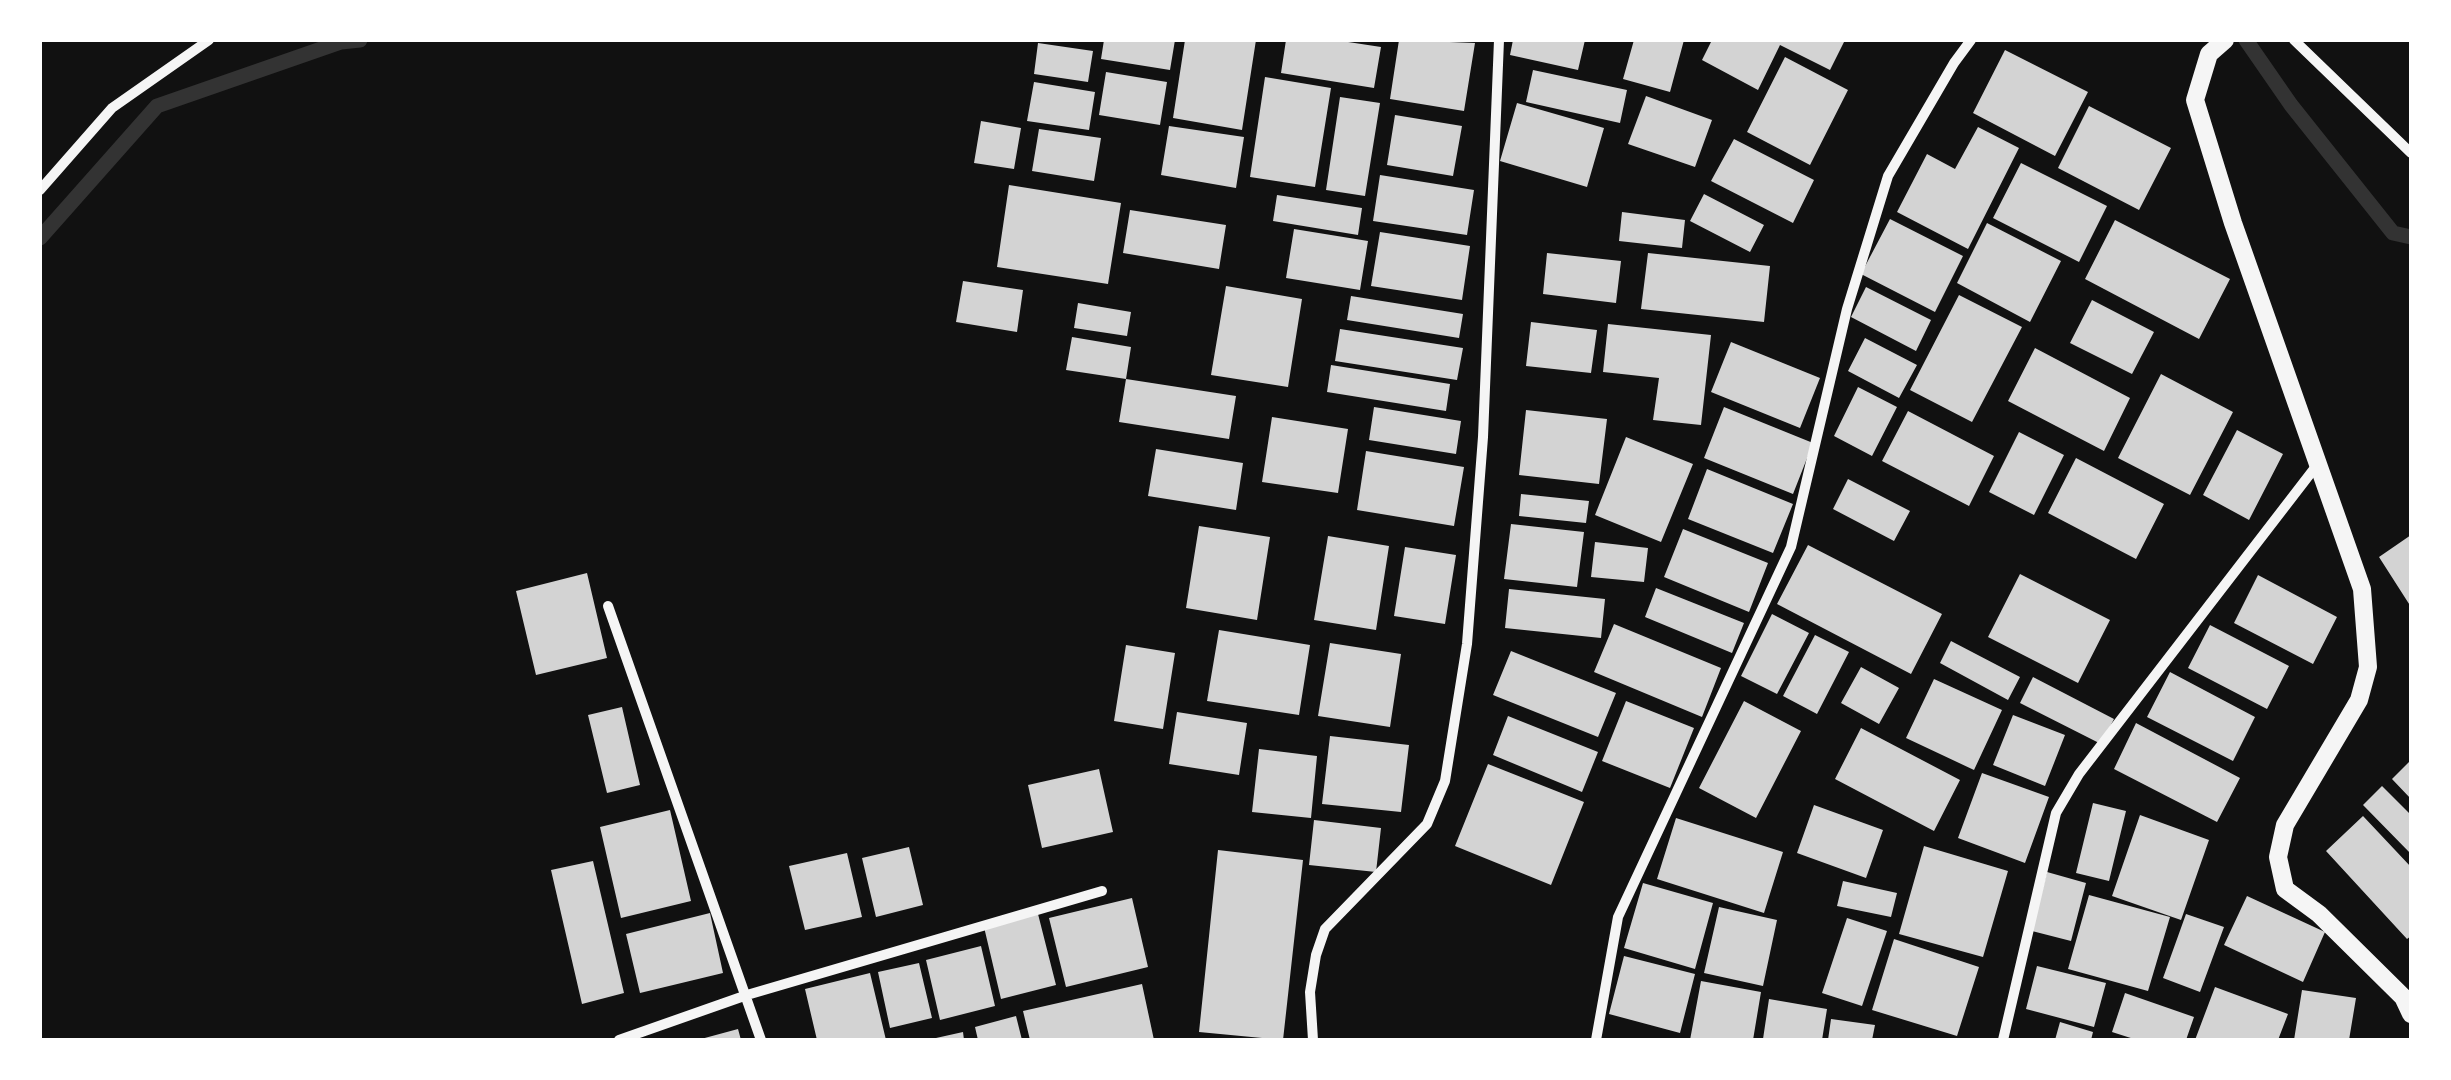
<!DOCTYPE html>
<style>
body{margin:0}
#map{position:relative;width:2451px;height:1080px;overflow:hidden;background:#111;font-family:Mulish,sans-serif}
canvas{display:block}
.frame{position:absolute;inset:0;border:42px solid #fff;pointer-events:none}
</style>
<div id="map">
<canvas width="2451" height="1080"></canvas>
<div class="frame"></div>
</div>
<script>
const c = document.querySelector('canvas').getContext('2d');
c.lineJoin = 'round';
function toPath(rows) {
  const path = new Path2D();
  for (const r of rows) {
    path.moveTo(r[0], r[1]);
    for (let i = 2; i < r.length; i += 2) path.lineTo(r[i], r[i + 1]);
  }
  return path;
}
function stroke(path, color, width, dash) {
  c.strokeStyle = color;
  c.lineWidth = width;
  c.lineCap = dash ? 'butt' : 'round';
  c.setLineDash(dash || []);
  c.stroke(path);
}
function fillPath(path, color) {
  c.fillStyle = color;
  c.fill(path, 'evenodd');
}
const stream = toPath([
 [2246,40,2291,105,2393,233,2411,237],
 [40,238,157,106,341,42,360,40]
]);
const building = toPath([
 [1104,40,1175,40,1170,70,1101,59],
 [1185,40,1256,40,1242,130,1173,118],
 [1286,40,1335,40,1381,47,1374,88,1281,73],
 [1399,40,1475,43,1464,111,1390,99],
 [1513,40,1585,40,1578,70,1510,55],
 [1634,40,1684,40,1670,92,1623,79],
 [1712,40,1845,40,1830,70,1780,45,1758,90,1702,60],
 [1038,43,1093,51,1088,82,1034,74],
 [2005,50,2088,92,2055,156,1973,113],
 [1785,57,1848,90,1810,165,1747,132],
 [1533,70,1627,90,1620,123,1526,102],
 [1106,72,1167,82,1160,125,1099,115],
 [1265,77,1331,88,1315,187,1250,177],
 [1034,82,1095,92,1089,130,1027,121],
 [1646,96,1712,120,1695,167,1628,144],
 [1340,97,1380,103,1365,196,1326,190],
 [1517,103,1604,128,1587,187,1500,161],
 [2089,106,2171,148,2139,210,2058,168],
 [1395,115,1462,126,1453,176,1387,165],
 [981,121,1021,128,1014,169,974,163],
 [1169,126,1244,137,1236,188,1161,175],
 [1978,127,2019,148,1968,249,1897,212,1927,154,1955,169],
 [1039,129,1101,138,1094,181,1032,171],
 [1734,139,1814,180,1793,223,1711,181],
 [2021,163,2107,206,2079,262,1993,218],
 [1380,175,1474,190,1467,235,1373,221],
 [1009,185,1121,203,1108,284,997,267],
 [1704,194,1764,225,1750,252,1690,221],
 [1277,195,1362,208,1358,235,1273,221],
 [1130,210,1226,225,1219,269,1123,253],
 [1622,212,1685,220,1682,248,1619,241],
 [1890,219,1963,256,1935,312,1861,274],
 [2115,220,2230,279,2199,339,2085,279],
 [1987,223,2061,261,2030,322,1957,283],
 [1294,229,1368,241,1360,290,1286,278],
 [1380,232,1470,246,1462,300,1371,286],
 [1547,253,1621,261,1616,303,1543,294],
 [1648,253,1770,266,1764,322,1641,309],
 [963,281,1023,290,1017,332,956,322],
 [1226,286,1302,299,1288,387,1211,375],
 [1866,287,1931,320,1916,351,1851,317],
 [1959,295,2022,327,1972,422,1910,390],
 [1351,296,1463,314,1459,338,1347,320],
 [2092,300,2154,332,2132,374,2070,343],
 [1078,303,1131,312,1127,336,1074,328],
 [1531,322,1597,330,1591,373,1526,366],
 [1608,324,1711,335,1701,425,1653,420,1659,378,1603,372],
 [1340,329,1463,348,1457,380,1335,361],
 [1072,337,1131,347,1126,379,1066,370],
 [1865,338,1917,365,1899,398,1848,371],
 [1731,342,1820,378,1800,428,1711,392],
 [2035,348,2130,398,2104,451,2008,401],
 [1331,365,1450,384,1446,411,1327,392],
 [2161,374,2233,412,2190,495,2118,458],
 [1126,379,1236,396,1229,439,1119,422],
 [1858,387,1897,407,1872,456,1834,436],
 [1374,407,1461,421,1456,454,1369,440],
 [1724,407,1813,443,1793,494,1704,458],
 [1526,410,1607,419,1599,484,1519,475],
 [1908,411,1994,456,1969,506,1882,461],
 [1272,417,1348,429,1338,493,1262,482],
 [2237,430,2283,454,2249,520,2203,495],
 [2019,432,2064,455,2034,515,1989,492],
 [1626,437,1693,464,1661,542,1595,515],
 [1156,449,1243,463,1236,510,1148,496],
 [1366,451,1464,467,1454,526,1357,510],
 [2076,458,2164,504,2136,559,2048,513],
 [1707,469,1793,504,1773,553,1688,519],
 [1848,479,1910,511,1894,541,1833,509],
 [1521,494,1589,501,1586,523,1519,516],
 [1511,524,1584,532,1577,587,1504,579],
 [1199,526,1270,537,1257,620,1186,608],
 [1683,529,1768,563,1749,612,1664,577],
 [2411,535,2411,607,2379,557],
 [1328,536,1389,546,1376,630,1314,620],
 [1595,542,1648,548,1644,582,1591,577],
 [1808,545,1942,614,1911,674,1777,604],
 [1405,547,1456,555,1445,624,1394,616],
 [587,573,607,658,536,675,516,591],
 [2020,574,2110,620,2078,683,1988,637],
 [2258,575,2337,617,2313,664,2234,623],
 [1656,588,1744,623,1732,653,1645,617],
 [1509,589,1605,599,1601,638,1505,628],
 [1772,614,1809,633,1777,694,1741,676],
 [1614,624,1721,668,1702,717,1594,672],
 [2210,625,2289,666,2267,709,2188,668],
 [1219,630,1310,645,1299,715,1207,701],
 [1815,635,1849,652,1817,714,1783,696],
 [1951,641,2020,677,2008,700,1940,663],
 [1330,643,1401,654,1390,727,1318,716],
 [1126,645,1175,653,1163,729,1114,721],
 [1511,651,1616,693,1598,737,1493,695],
 [1861,667,1899,688,1879,724,1841,703],
 [2170,672,2255,717,2233,761,2147,717],
 [2033,677,2114,719,2101,744,2020,703],
 [1934,679,2002,710,1974,770,1906,738],
 [1626,701,1694,728,1670,788,1602,761],
 [1744,701,1801,731,1756,818,1699,788],
 [622,707,640,785,607,793,588,715],
 [1177,712,1247,723,1239,775,1169,764],
 [2013,715,2065,735,2045,786,1993,765],
 [1508,716,1598,752,1582,792,1493,755],
 [2136,723,2240,778,2217,822,2114,769],
 [1861,728,1960,780,1934,831,1835,779],
 [1330,736,1409,745,1401,812,1322,804],
 [1259,749,1317,756,1311,818,1252,812],
 [2411,760,2411,799,2392,779],
 [1488,764,1584,802,1551,885,1455,846],
 [1099,769,1113,832,1042,848,1028,785],
 [1982,773,2049,797,2025,863,1958,838],
 [2382,786,2411,815,2411,854,2363,805],
 [2093,803,2126,811,2109,881,2076,873],
 [1814,805,1883,830,1866,878,1797,853],
 [670,810,691,901,621,918,600,827],
 [2140,815,2209,840,2181,920,2112,896],
 [2363,816,2411,867,2411,936,2407,939,2326,851],
 [1676,818,1783,852,1764,913,1657,879],
 [1314,820,1381,828,1376,872,1309,865],
 [1924,846,2008,871,1983,957,1899,934],
 [909,847,923,905,876,917,862,858],
 [1218,850,1303,860,1283,1040,1199,1032],
 [847,853,862,917,805,930,789,866],
 [593,861,624,993,582,1004,551,870],
 [2047,872,2086,883,2071,941,2032,931],
 [1843,881,1897,893,1891,917,1837,906],
 [1643,883,1713,903,1695,969,1624,948],
 [2089,895,2170,917,2148,991,2068,969],
 [2247,896,2325,932,2303,982,2224,945],
 [1132,898,1148,967,1066,987,1049,918],
 [1719,907,1777,920,1763,986,1704,973],
 [710,913,723,973,640,993,626,934],
 [1038,914,1056,985,1001,999,984,927],
 [2186,914,2224,927,2200,992,2163,978],
 [1847,918,1887,931,1862,1006,1822,993],
 [1894,939,1979,967,1957,1036,1872,1010],
 [981,946,995,1006,940,1020,926,960],
 [1624,956,1695,974,1680,1033,1609,1014],
 [919,963,932,1018,890,1028,878,972],
 [2037,966,2106,983,2094,1027,2026,1009],
 [870,973,886,1040,817,1040,805,989],
 [1701,981,1761,992,1753,1040,1690,1040],
 [1142,984,1154,1040,1030,1040,1023,1011],
 [2215,987,2288,1014,2278,1040,2195,1040],
 [2302,990,2356,998,2349,1040,2294,1040],
 [2125,993,2194,1017,2186,1040,2137,1040,2112,1032],
 [1769,999,1827,1009,1822,1040,1763,1039],
 [1016,1016,1022,1040,978,1040,975,1027],
 [1831,1019,1875,1025,1872,1040,1828,1040],
 [2060,1022,2093,1032,2091,1040,2055,1040],
 [738,1029,741,1040,701,1040,701,1039],
 [963,1032,964,1040,936,1040,936,1038]
]);
const minor = toPath([
 [2294,40,2411,153],
 [40,190,112,108,209,40],
 [608,606,761,1040],
 [619,1040,747,995,1102,891],
 [1313,1040,1310,992,1316,955,1325,929,1427,824,1445,781,1467,644,1483,437,1499,40],
 [1596,1040,1618,917,1791,547,1847,309,1888,176,1954,63,1971,40],
 [2003,1040,2056,813,2079,774,2317,465]
]);
const tertiary = toPath([
 [2225,40,2209,54,2195,100,2233,223,2362,589,2368,667,2359,700,2285,825,2278,857,2285,889,2319,914,2403,997,2411,1014]
]);
stroke(stream, '#333', 15);
fillPath(building, '#d3d3d3');
stroke(minor, '#f5f5f5', 10);
stroke(tertiary, '#f5f5f5', 18);
</script>
